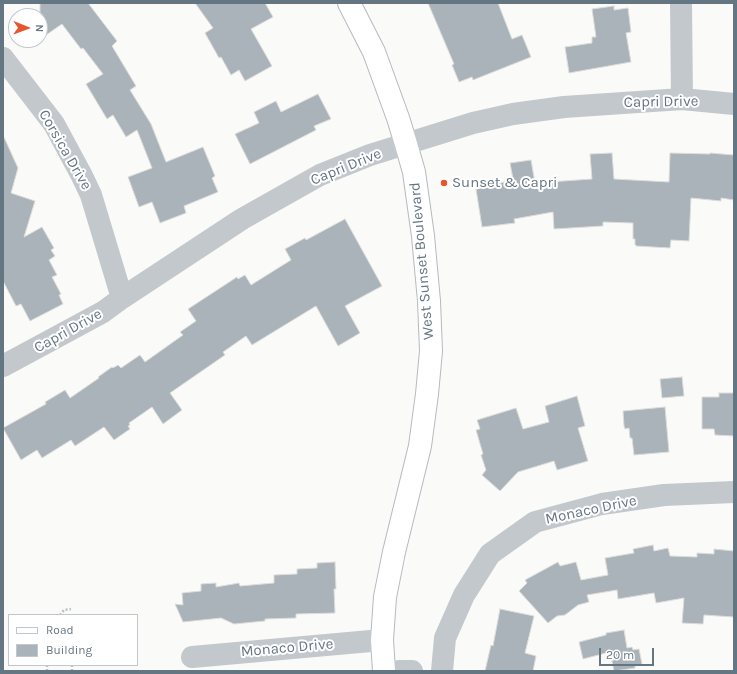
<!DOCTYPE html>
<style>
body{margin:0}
#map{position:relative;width:737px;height:674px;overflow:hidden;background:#fafaf8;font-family:Karla,sans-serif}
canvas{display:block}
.frame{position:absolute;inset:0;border:4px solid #657683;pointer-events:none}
.legend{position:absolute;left:8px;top:614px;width:130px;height:52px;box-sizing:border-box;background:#fff;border:1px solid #c1c8cd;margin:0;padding:5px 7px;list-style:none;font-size:12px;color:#657683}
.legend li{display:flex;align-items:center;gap:8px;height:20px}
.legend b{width:20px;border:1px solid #c1c8cd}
.north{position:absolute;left:8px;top:8px;width:40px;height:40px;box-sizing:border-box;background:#fff;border:1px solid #c1c8cd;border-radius:50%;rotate:91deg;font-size:11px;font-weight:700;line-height:16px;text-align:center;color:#657683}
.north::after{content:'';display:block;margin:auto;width:14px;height:18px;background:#e4572e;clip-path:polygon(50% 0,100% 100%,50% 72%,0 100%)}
.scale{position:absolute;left:599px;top:648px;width:55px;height:18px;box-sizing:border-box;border:2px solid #657683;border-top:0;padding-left:5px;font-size:12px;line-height:14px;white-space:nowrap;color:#657683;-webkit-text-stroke:3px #fff;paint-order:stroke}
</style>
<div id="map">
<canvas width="737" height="674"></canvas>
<div class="frame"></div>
<ul class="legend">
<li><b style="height:5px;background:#fff"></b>Road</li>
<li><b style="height:11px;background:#aab3b9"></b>Building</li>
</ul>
<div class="north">N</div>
<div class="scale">20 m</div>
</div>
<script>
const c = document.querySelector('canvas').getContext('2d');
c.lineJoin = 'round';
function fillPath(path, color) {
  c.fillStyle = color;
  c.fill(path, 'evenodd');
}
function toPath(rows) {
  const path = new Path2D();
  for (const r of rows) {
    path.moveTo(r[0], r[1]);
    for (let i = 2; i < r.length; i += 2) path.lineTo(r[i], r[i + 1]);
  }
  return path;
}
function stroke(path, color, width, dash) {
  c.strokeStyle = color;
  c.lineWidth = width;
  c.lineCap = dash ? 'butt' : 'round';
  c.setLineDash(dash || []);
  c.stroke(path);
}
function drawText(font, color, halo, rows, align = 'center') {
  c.font = font + ' Karla,sans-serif';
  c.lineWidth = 4;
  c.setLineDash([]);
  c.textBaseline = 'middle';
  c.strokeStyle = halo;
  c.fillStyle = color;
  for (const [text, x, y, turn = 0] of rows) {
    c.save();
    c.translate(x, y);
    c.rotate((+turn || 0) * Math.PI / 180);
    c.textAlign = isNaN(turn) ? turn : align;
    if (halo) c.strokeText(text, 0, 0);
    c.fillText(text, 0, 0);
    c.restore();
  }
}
const building = toPath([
 [40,3,88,3,117,41,112,46,136,86,130,90,151,124,166,162,203,147,215,176,212,178,218,192,184,206,186,213,160,223,152,202,139,207,128,177,152,168,137,130,126,137,113,115,107,119,86,84,103,74,83,48,81,49,62,24,46,35,40,28,40,3],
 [195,3,265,3,273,17,251,29,272,66,245,81,239,70,231,75,221,57,219,58,205,33,213,28,195,3],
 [428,3,498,3,512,39,522,35,531,57,473,80,472,77,459,82,452,65,454,64,428,3],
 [614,6,614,10,628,8,631,32,626,33,631,62,569,73,565,47,592,43,592,37,596,37,592,9,614,6],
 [318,94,331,119,314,126,316,130,250,164,235,134,259,123,254,112,276,101,281,112,318,94],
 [3,135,18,168,11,193,35,201,24,237,42,227,54,248,51,250,55,256,49,260,57,275,52,277,61,294,59,295,63,304,30,321,21,304,16,306,3,281,3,135],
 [612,153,614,179,669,182,670,153,710,154,710,153,734,155,734,200,721,198,721,201,691,198,689,241,671,240,670,248,636,246,636,245,635,245,635,239,633,239,633,223,603,222,603,226,554,229,553,212,514,219,515,223,482,227,476,189,498,185,498,184,513,179,510,163,531,160,535,183,592,179,590,154,612,153],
 [345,219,382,286,345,306,360,333,338,346,316,306,252,345,246,336,223,352,225,355,170,393,182,410,163,424,152,407,129,423,130,425,128,426,130,429,114,440,104,427,75,446,71,440,42,458,37,450,21,460,3,428,46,404,45,402,65,390,70,398,99,378,98,377,112,367,113,368,118,365,121,368,140,355,145,362,183,335,180,332,196,321,188,309,237,277,238,279,245,275,251,285,291,260,285,249,305,238,306,240,345,219],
 [682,377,684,396,662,398,660,379,682,377],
 [719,393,734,393,734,436,715,435,714,429,702,429,702,397,719,397,719,393],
 [577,396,585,426,578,428,588,461,557,470,554,461,518,472,500,491,482,475,486,470,481,455,483,454,476,430,480,429,477,420,516,408,523,429,549,422,545,406,577,396],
 [665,407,669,452,634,455,632,438,630,438,629,428,625,429,624,426,623,411,665,407],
 [653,545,654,551,668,548,670,556,697,557,697,553,714,554,714,549,734,551,734,617,704,615,703,624,682,623,684,598,656,603,654,593,618,599,617,590,587,595,589,602,578,605,565,615,557,616,548,623,519,591,527,583,525,580,558,562,560,566,576,562,581,580,608,575,605,558,634,553,633,549,653,545],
 [335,562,336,589,334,589,335,613,296,614,296,618,265,619,265,621,234,624,221,618,183,622,175,604,183,605,182,593,201,591,201,584,216,583,216,587,239,583,240,586,274,583,274,575,297,574,297,569,317,568,317,563,335,562],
 [500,609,534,616,525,653,536,656,533,671,485,671,491,645,493,646,500,609],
 [624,630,627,648,632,647,633,650,639,649,642,664,635,666,635,668,614,671,610,652,583,659,579,642,606,635,606,633,624,630]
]);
const path = toPath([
 [60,615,64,610,71,609],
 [47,665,47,671],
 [72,665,72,671]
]);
const minor = toPath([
 [681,3,682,99],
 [3,58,54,124,82,176,91,195,122,298],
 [3,366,103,312,122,298,242,219,320,175,370,155,473,123,513,114,564,107,682,99,734,104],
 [192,657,382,640],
 [399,671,412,671],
 [442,671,445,638,464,595,490,554,535,522,602,504,664,495,734,492]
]);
const major = toPath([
 [349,3,374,52,398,118,406,144,414,172,423,236,429,301,431,351,427,394,420,446,394,552,385,597,382,640,384,671]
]);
const markers = [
 [444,183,4,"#e4572e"]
];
const streetNames = [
 ["Capri Drive",661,102,-1],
 ["Corsica Drive",65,150,60],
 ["Capri Drive",346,167,-22],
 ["West Sunset Boulevard",422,261,-95],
 ["Capri Drive",68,331,-29],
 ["Monaco Drive",591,510,-12],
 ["Monaco Drive",287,648,-5]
];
const poiNames = [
 ["Sunset & Capri",452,183]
];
fillPath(building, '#aab3b9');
stroke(building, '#dcdcda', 1);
stroke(major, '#b5babe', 24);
stroke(path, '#bbbfc2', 2.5, [2, 2]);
stroke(minor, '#c3c8cc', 22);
stroke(major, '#fff', 22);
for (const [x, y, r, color] of markers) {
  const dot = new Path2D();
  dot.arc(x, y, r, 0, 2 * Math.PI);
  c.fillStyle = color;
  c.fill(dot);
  stroke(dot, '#fff', 1.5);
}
drawText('15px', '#657683', '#fff', streetNames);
drawText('15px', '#657683', '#fff', poiNames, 'left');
</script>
